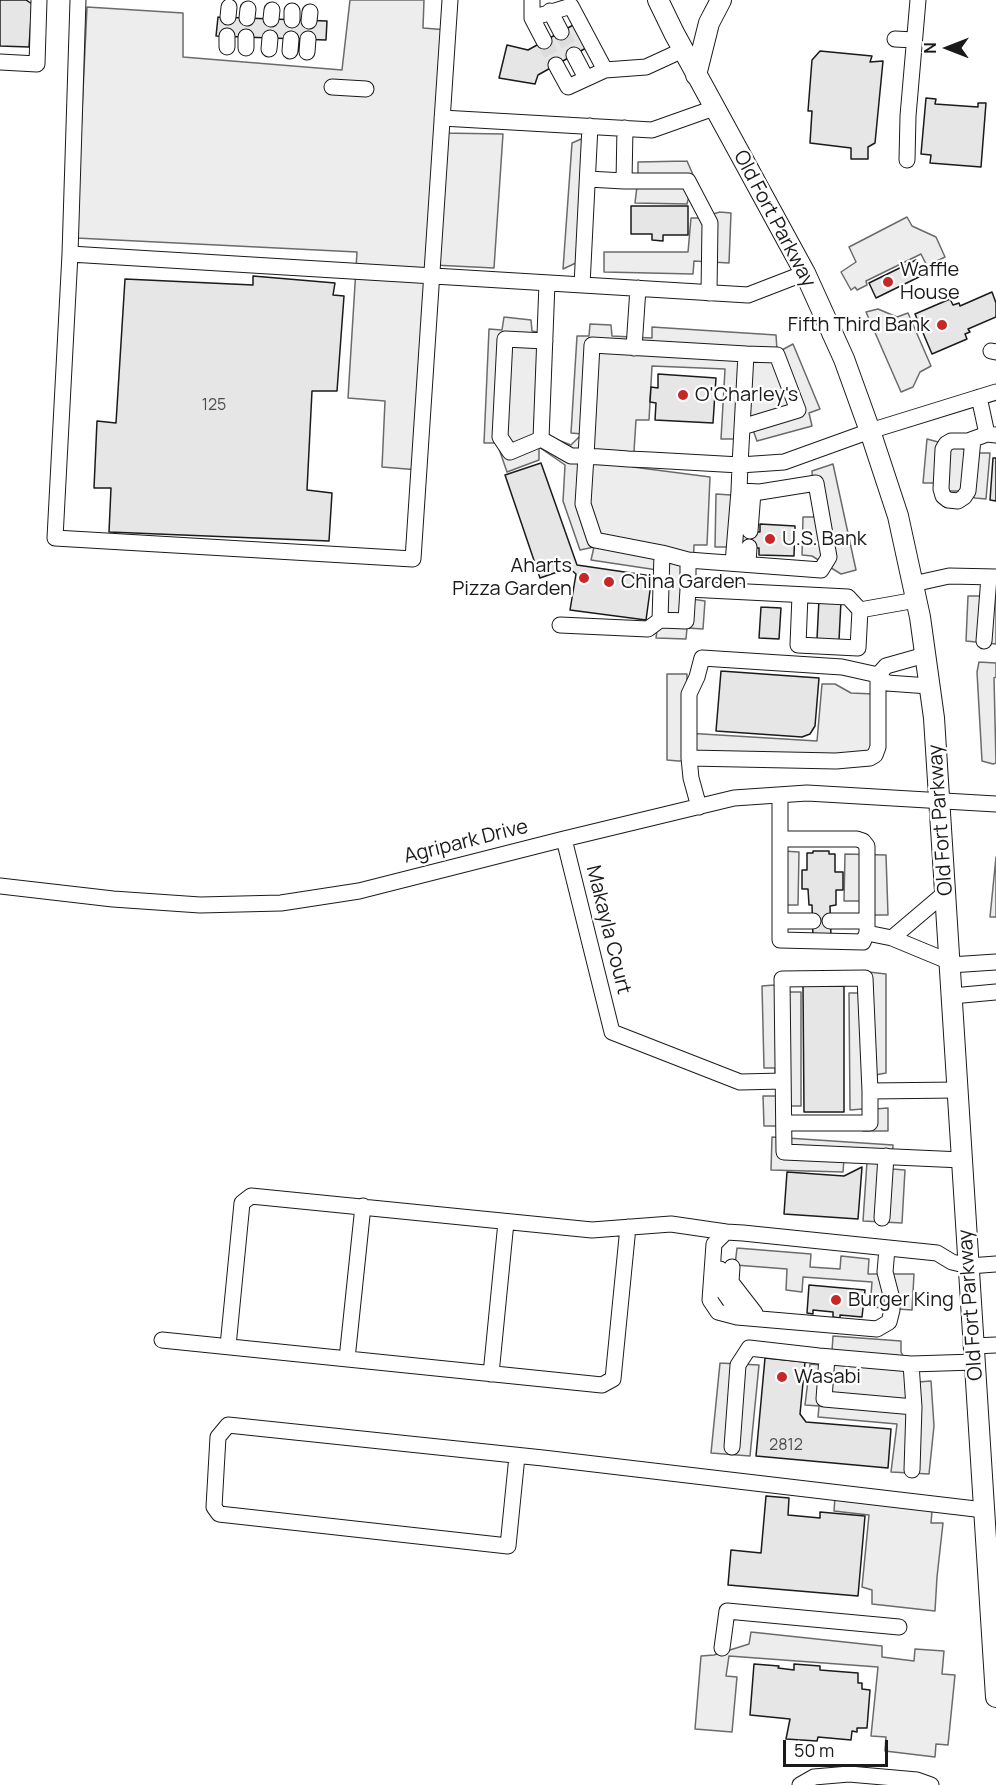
<!DOCTYPE html>
<style>
body{margin:0}
#map{position:relative;width:996px;height:1785px;overflow:hidden;background:#fff;font-family:Manrope,sans-serif}
canvas{display:block}
.north{position:absolute;left:918px;top:18px;width:60px;height:60px;-webkit-text-stroke:4px #fff;paint-order:stroke;rotate:270deg;font-size:16px;font-weight:700;line-height:24px;text-align:center;color:#1a1a1a}
.north::after{content:'';display:block;margin:auto;width:21px;height:27px;background:#1a1a1a;clip-path:polygon(50% 0,100% 100%,50% 72%,0 100%)}
.scale{position:absolute;left:783px;top:1740px;width:105px;height:27px;box-sizing:border-box;border:3px solid #1a1a1a;border-top:0;padding-left:8px;font-size:18px;line-height:21px;white-space:nowrap;color:#1a1a1a;-webkit-text-stroke:4px #fff;paint-order:stroke}
</style>
<div id="map">
<canvas width="996" height="1785"></canvas>
<div class="north">N</div>
<div class="scale">50 m</div>
</div>
<script>
const c = document.querySelector('canvas').getContext('2d');
c.lineJoin = 'round';
function fillPath(path, color) {
  c.fillStyle = color;
  c.fill(path, 'evenodd');
}
function toPath(rows) {
  const path = new Path2D();
  for (const r of rows) {
    path.moveTo(r[0], r[1]);
    for (let i = 2; i < r.length; i += 2) path.lineTo(r[i], r[i + 1]);
  }
  return path;
}
function stroke(path, color, width, dash) {
  c.strokeStyle = color;
  c.lineWidth = width;
  c.lineCap = dash ? 'butt' : 'round';
  c.setLineDash(dash || []);
  c.stroke(path);
}
function drawText(font, color, halo, rows, align = 'center') {
  c.font = font + ' Manrope,sans-serif';
  c.lineWidth = 4.5;
  c.setLineDash([]);
  c.textBaseline = 'middle';
  c.strokeStyle = halo;
  c.fillStyle = color;
  for (const [text, x, y, turn = 0] of rows) {
    c.save();
    c.translate(x, y);
    c.rotate((+turn || 0) * Math.PI / 180);
    c.textAlign = isNaN(turn) ? turn : align;
    if (halo) c.strokeText(text, 0, 0);
    c.fillText(text, 0, 0);
    c.restore();
  }
}
const parking = toPath([
 [350,0,424,0,423,28,448,30,441,133,503,134,494,268,433,265,419,470,382,467,385,401,348,398,357,252,76,238,87,7,183,13,183,57,342,70,350,0],
 [588,136,578,262,563,269,572,143,588,136],
 [687,161,694,177,687,204,635,203,638,178,638,162,687,161],
 [720,212,731,213,729,263,694,261,693,274,604,272,604,252,688,252,691,218,699,218,720,212],
 [907,217,912,226,936,237,945,257,927,266,921,254,866,281,867,285,857,290,855,287,851,290,841,272,856,262,849,247,907,217],
 [878,309,897,317,908,313,931,366,920,372,913,387,901,392,866,312,878,309],
 [504,317,531,320,532,331,538,332,534,431,571,445,582,434,571,433,577,336,589,336,590,324,611,325,612,336,652,338,652,327,776,335,777,350,782,350,793,344,820,409,809,413,812,426,757,441,753,430,734,439,721,439,725,369,652,366,649,420,636,420,633,467,710,477,707,545,694,545,692,599,705,601,703,629,687,628,686,639,656,638,664,571,591,560,594,547,580,550,563,501,565,465,539,447,539,460,507,472,497,443,484,443,489,329,502,330,504,317],
 [927,439,979,453,990,453,986,499,975,498,960,491,949,491,935,483,923,483,927,439],
 [833,464,856,570,841,574,812,556,802,555,803,517,814,517,812,471,833,464],
 [716,494,731,495,729,547,715,547,716,494],
 [996,588,996,644,966,641,968,596,981,596,996,588],
 [979,662,996,663,996,677,994,678,996,763,993,764,982,761,977,672,979,662],
 [667,674,687,674,686,733,817,741,822,684,835,684,851,693,874,694,872,753,678,761,667,760,667,674],
 [783,851,799,852,798,905,783,905,783,851],
 [845,854,886,855,888,915,875,915,859,901,844,901,845,854],
 [996,857,996,917,990,917,996,857],
 [860,971,886,974,886,1073,875,1075,875,1109,888,1108,888,1131,863,1131,863,1109,850,1110,849,993,860,993,860,971],
 [774,985,789,992,801,992,801,1106,789,1106,779,1126,764,1126,763,1096,776,1096,775,1068,764,1068,762,986,774,985],
 [772,1137,893,1145,892,1169,905,1170,902,1223,863,1221,867,1162,844,1159,843,1172,771,1170,772,1137],
 [737,1248,811,1254,810,1267,840,1269,841,1256,869,1259,868,1274,914,1274,912,1310,870,1307,872,1282,803,1277,802,1292,786,1290,787,1269,735,1265,737,1248],
 [833,1336,901,1341,901,1352,918,1382,931,1381,934,1426,929,1474,891,1472,897,1424,818,1417,819,1406,805,1405,810,1364,831,1366,833,1336],
 [720,1363,759,1365,750,1456,711,1453,720,1363],
 [835,1497,932,1511,931,1523,943,1523,937,1577,935,1611,872,1604,872,1590,862,1587,869,1515,834,1511,835,1497],
 [751,1632,882,1646,882,1657,914,1661,915,1649,944,1651,942,1674,955,1675,948,1745,936,1744,935,1757,885,1751,886,1737,871,1736,878,1667,729,1656,726,1676,737,1677,732,1732,695,1729,701,1656,714,1655,749,1644,751,1632]
]);
const building = toPath([
 [0,0,26,0,32,4,29,47,0,46,0,0],
 [218,17,327,21,326,40,216,36,218,17],
 [575,24,586,48,538,75,535,84,499,78,507,45,528,50,575,24],
 [820,51,872,56,870,62,883,61,875,143,868,147,868,159,851,159,851,148,810,143,812,111,808,111,812,60,820,51],
 [926,98,936,99,935,104,978,107,978,103,986,103,981,167,930,163,931,155,921,154,926,98],
 [631,206,688,206,688,235,663,235,663,241,652,240,652,234,631,234,631,206],
 [916,260,923,275,876,298,869,283,916,260],
 [253,276,335,283,333,295,344,296,337,391,312,391,307,490,332,493,329,541,109,532,111,488,94,488,97,421,116,423,125,279,253,285,253,276],
 [992,292,996,303,996,317,968,329,970,332,965,334,967,339,932,354,915,314,950,299,953,305,959,303,960,306,992,292],
 [658,374,716,378,713,423,655,420,656,403,650,402,651,387,658,388,658,374],
 [993,458,996,458,996,501,990,500,993,458],
 [541,463,577,565,652,576,646,620,570,610,576,574,569,568,540,578,505,475,541,463],
 [760,524,795,526,794,556,759,555,759,548,739,547,740,531,760,532,760,524],
 [819,599,841,601,839,640,817,639,819,599],
 [761,607,781,608,779,639,759,638,761,607],
 [721,671,819,678,815,726,810,734,802,737,716,731,721,671],
 [813,851,829,851,829,854,835,854,835,872,843,872,843,890,836,890,836,905,830,906,831,937,813,937,812,905,809,905,808,889,802,889,802,870,807,870,807,853,813,853,813,851],
 [803,986,844,986,844,1112,804,1112,803,986],
 [862,1167,858,1219,784,1214,787,1172,844,1176,862,1167],
 [809,1285,865,1290,862,1317,840,1315,840,1318,833,1317,833,1312,813,1310,813,1314,807,1313,809,1285],
 [765,1358,805,1362,800,1414,806,1422,891,1429,888,1468,756,1456,765,1358],
 [766,1496,789,1498,788,1515,820,1518,820,1512,865,1516,858,1596,728,1585,731,1550,761,1553,766,1496],
 [754,1664,779,1666,778,1668,794,1670,794,1664,820,1666,820,1670,858,1673,858,1683,862,1683,862,1689,870,1690,867,1728,857,1728,857,1732,852,1731,851,1740,818,1737,817,1741,786,1739,790,1719,750,1715,754,1664]
]);
const minorTunnel = toPath([
 [561,32,574,55],
 [544,41,556,65]
]);
const minor = toPath([
 [78,0,70,254,55,538,413,559,450,0],
 [532,0,532,18,571,6,605,70,646,67,683,50],
 [550,11,561,32],
 [228,17,229,7],
 [247,18,248,9],
 [532,18,544,41],
 [271,19,272,10],
 [292,20,292,11],
 [309,21,310,12],
 [895,39,914,40],
 [227,47,227,36],
 [246,48,246,37],
 [269,49,270,38],
 [290,51,291,39],
 [307,52,308,39],
 [574,55,586,78],
 [0,62,37,64,39,0],
 [556,65,568,87,605,70],
 [332,87,366,89],
 [442,118,652,130,714,108],
 [625,128,624,181,688,181,710,223,709,293],
 [907,160,908,116,918,0],
 [588,179,624,181],
 [70,254,748,295,805,273],
 [547,283,541,439,571,456,586,456,615,458,628,459,651,460,740,465,746,354,592,345,586,456,583,504,595,540,662,553,660,620,686,621,688,589,848,597,860,610,858,648,798,645,800,595],
 [582,285,590,126],
 [634,348,638,288],
 [991,351,996,352],
 [979,397,987,434,996,435],
 [742,427,798,410,777,355,746,354],
 [541,439,510,452,500,437,505,339,545,341],
 [973,439,968,491,964,497,958,501,948,500,943,496,941,489,943,449,946,444,951,441,968,441,987,434],
 [750,531,753,492],
 [662,553,688,560,821,570,829,557,816,483,760,492,739,491,740,465,784,462,870,431,996,392],
 [733,563,739,491],
 [748,564,749,547],
 [913,584,949,576,996,577],
 [688,589,688,560],
 [860,610,916,600],
 [560,625,648,629,660,620],
 [984,641,989,577],
 [689,758,836,761,870,758,875,755,878,747,878,675,886,666,925,655],
 [780,795,780,839],
 [699,807,691,778,689,758,689,694,697,677,702,658,842,667,878,675,887,683,929,686],
 [564,839,612,1032,740,1082,783,1081],
 [780,839,857,839,863,841,867,846,867,933,863,942,780,940,780,839],
 [0,886,113,899,200,905,281,903,359,891,564,839,734,798,807,793,996,804],
 [780,921,813,921],
 [830,921,867,921],
 [867,933,892,938,950,962],
 [892,938,945,893],
 [950,965,996,962],
 [952,996,996,992],
 [958,1090,870,1091,865,978,782,979,784,1152,962,1160],
 [784,1123,870,1123,870,1091],
 [882,1218,886,1156],
 [887,1249,885,1272,892,1299,892,1310,889,1322,877,1329,737,1317,718,1312,710,1300,714,1244,726,1232,743,1233,937,1253,952,1262,969,1266,996,1264],
 [732,1267,731,1282,755,1313],
 [720,1269,719,1285,735,1308,742,1312,749,1313],
 [162,1340,602,1385,613,1379,628,1227],
 [228,1346,242,1203,251,1196,592,1230,671,1224,726,1232],
 [974,1346,996,1345],
 [827,1357,824,1399,914,1407],
 [347,1359,363,1206],
 [911,1364,914,1407,912,1470],
 [491,1374,506,1222],
 [732,1447,738,1365,749,1348,819,1356,911,1364,975,1362],
 [517,1456,508,1546,219,1514,214,1507,218,1437,228,1425,543,1458,984,1510],
 [722,1648,727,1611,899,1627],
 [800,1785,814,1777,849,1774,917,1780,931,1785]
]);
const major = toPath([
 [658,0,674,33,805,273,844,359,870,431,898,516,920,617,934,718,996,1697],
 [696,75,709,23,721,0]
]);
const markers = [
 [888,282,6,"#c62828"],
 [942,325,6,"#c62828"],
 [683,395,6,"#c62828"],
 [770,539,6,"#c62828"],
 [584,578,6,"#c62828"],
 [609,582,6,"#c62828"],
 [836,1300,6,"#c62828"],
 [782,1377,6,"#c62828"]
];
const numberNames = [
 ["125",214,406],
 ["2812",786,1446]
];
const streetNames = [
 ["Old Fort Parkway",774,219,62],
 ["Old Fort Parkway",941,820,-94],
 ["Agripark Drive",466,842,-14],
 ["Makayla Court",608,930,76],
 ["Old Fort Parkway",971,1305,-94]
];
const poiNames = [
 ["Waffle",900,270],
 ["House",900,293],
 ["Fifth Third Bank",930,325,"right"],
 ["O'Charley's",695,395],
 ["U.S. Bank",782,539],
 ["Aharts",572,566,"right"],
 ["Pizza Garden",572,589,"right"],
 ["China Garden",621,582],
 ["Burger King",848,1300],
 ["Wasabi",794,1377]
];
fillPath(parking, '#ededed');
stroke(parking, '#6a6a6a', 1.5);
fillPath(building, '#e6e6e6');
stroke(building, '#1a1a1a', 1.5);
stroke(minorTunnel, '#ddd', 15, [15, 8]);
stroke(minor, '#1a1a1a', 17);
stroke(major, '#1a1a1a', 22);
stroke(minor, '#fff', 15);
stroke(major, '#fff', 20);
for (const [x, y, r, color] of markers) {
  const dot = new Path2D();
  dot.arc(x, y, r, 0, 2 * Math.PI);
  c.fillStyle = color;
  c.fill(dot);
  stroke(dot, '#fff', 2);
}
drawText('16px', '#4d4d4d', null, numberNames);
drawText('20px', '#1a1a1a', '#fff', streetNames);
drawText('20px', '#1a1a1a', '#fff', poiNames, 'left');
</script>
